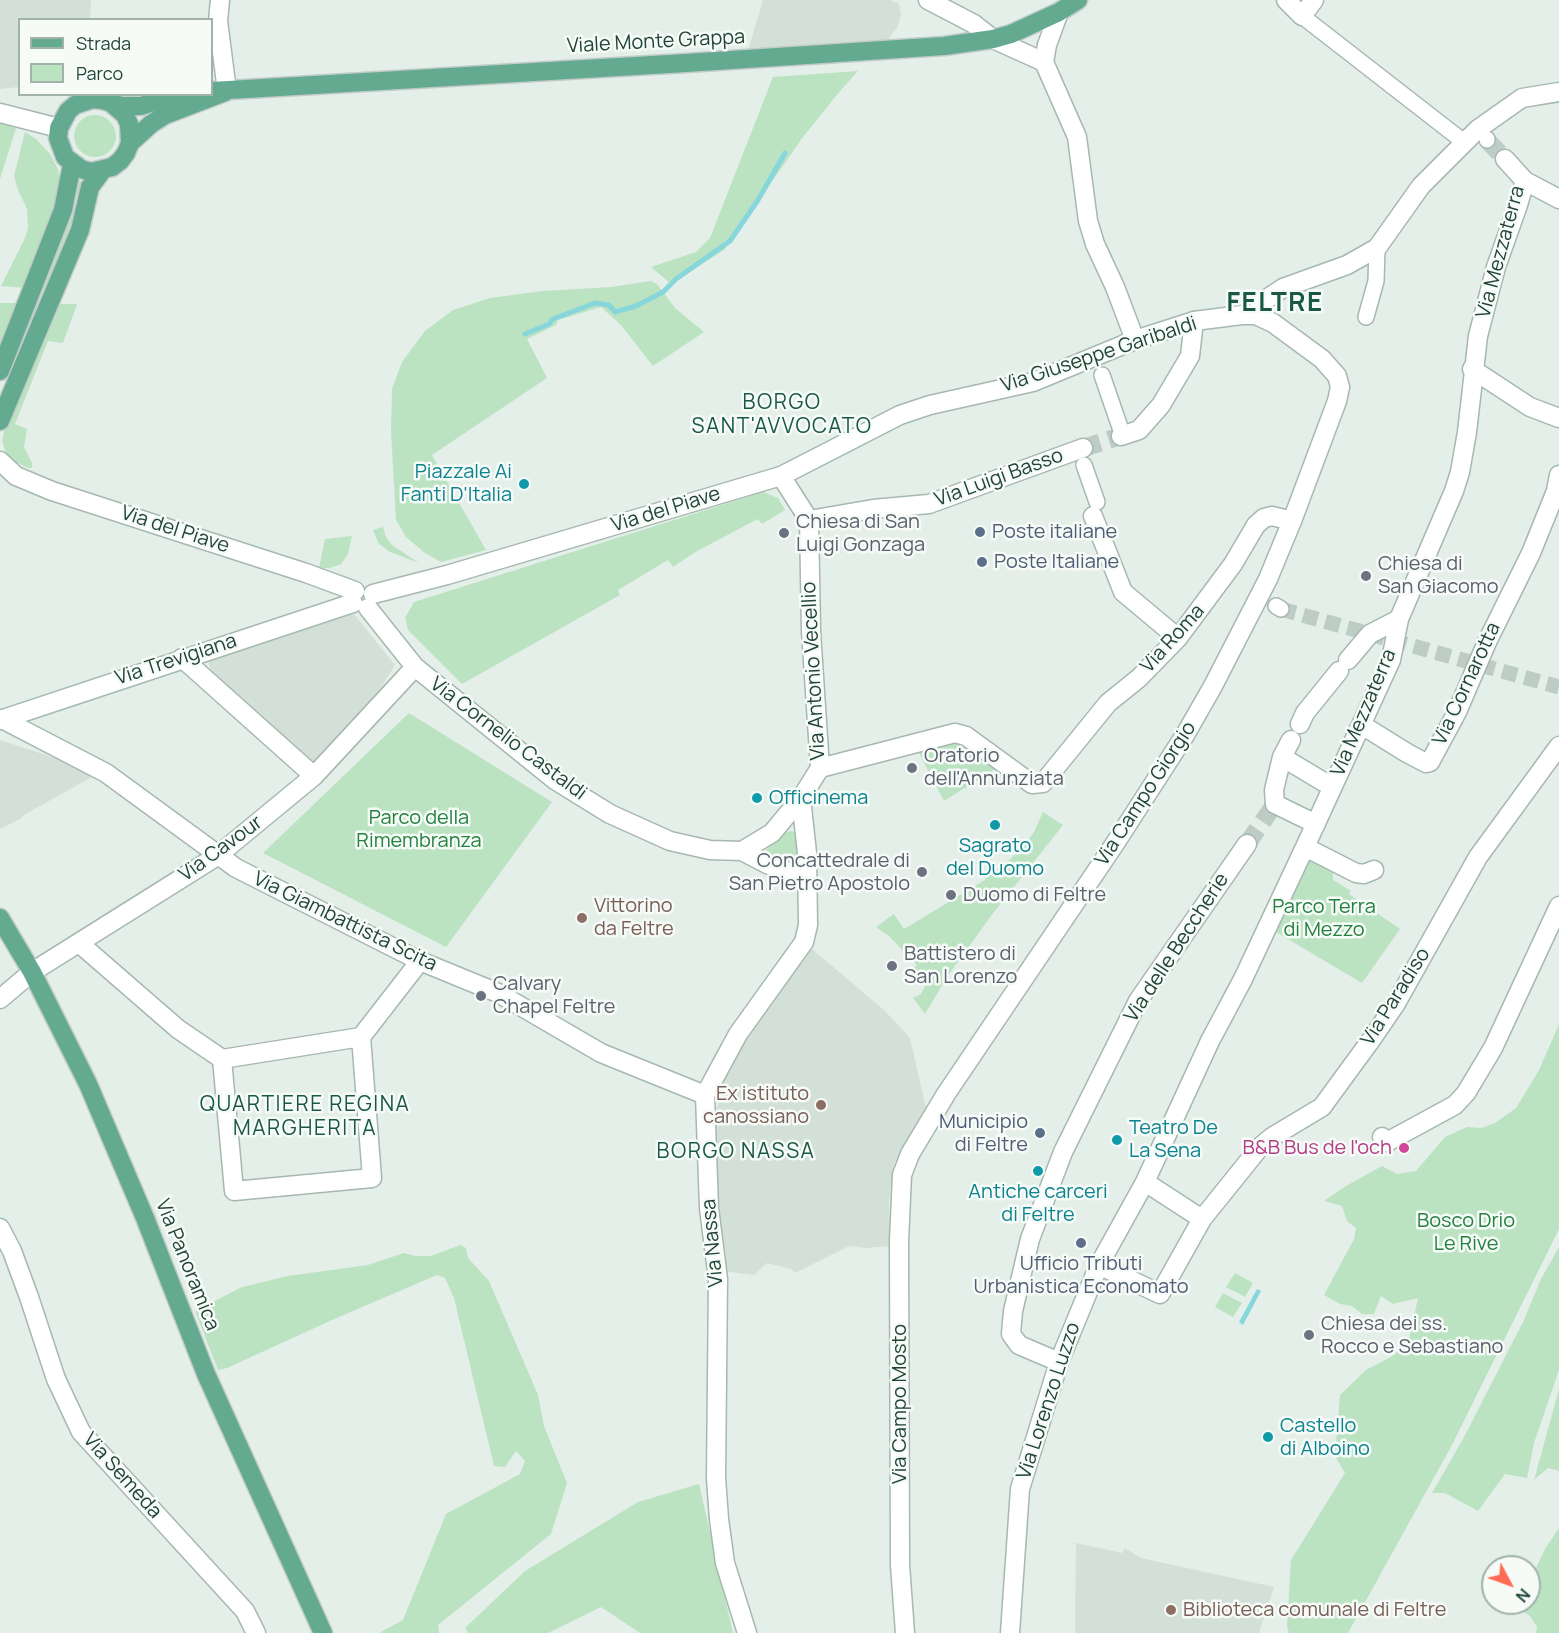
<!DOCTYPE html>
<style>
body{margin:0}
#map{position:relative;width:1559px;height:1633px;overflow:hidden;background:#e4efe9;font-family:Manrope,sans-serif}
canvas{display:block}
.legend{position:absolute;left:18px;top:18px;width:195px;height:78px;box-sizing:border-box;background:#f6fbf8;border:2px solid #a1b2ab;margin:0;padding:8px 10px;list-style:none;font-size:18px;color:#214437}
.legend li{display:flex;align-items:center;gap:12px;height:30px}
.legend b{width:30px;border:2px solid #a1b2ab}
.north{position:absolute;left:1481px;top:1555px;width:60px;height:60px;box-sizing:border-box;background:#f6fbf8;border:2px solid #a1b2ab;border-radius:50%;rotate:131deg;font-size:16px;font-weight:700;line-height:24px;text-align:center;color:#214437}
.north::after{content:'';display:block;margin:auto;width:21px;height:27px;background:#ff6c53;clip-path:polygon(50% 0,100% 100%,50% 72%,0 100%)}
</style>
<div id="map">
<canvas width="1559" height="1633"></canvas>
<ul class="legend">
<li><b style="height:8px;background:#63aa91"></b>Strada</li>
<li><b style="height:16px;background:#bbe3c2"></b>Parco</li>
</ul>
<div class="north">N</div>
</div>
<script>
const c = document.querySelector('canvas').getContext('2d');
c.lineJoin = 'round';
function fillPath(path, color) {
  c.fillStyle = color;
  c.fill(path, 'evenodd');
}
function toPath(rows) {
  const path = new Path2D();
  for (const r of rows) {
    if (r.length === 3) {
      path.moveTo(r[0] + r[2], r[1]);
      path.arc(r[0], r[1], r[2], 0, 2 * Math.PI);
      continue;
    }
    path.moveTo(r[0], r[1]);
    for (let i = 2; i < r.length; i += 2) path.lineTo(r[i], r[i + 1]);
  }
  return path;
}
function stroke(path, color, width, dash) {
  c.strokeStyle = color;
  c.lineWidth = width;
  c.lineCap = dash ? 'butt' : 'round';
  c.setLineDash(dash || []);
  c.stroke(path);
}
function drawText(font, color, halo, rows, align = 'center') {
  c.font = font + ' Manrope,sans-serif';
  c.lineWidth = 5;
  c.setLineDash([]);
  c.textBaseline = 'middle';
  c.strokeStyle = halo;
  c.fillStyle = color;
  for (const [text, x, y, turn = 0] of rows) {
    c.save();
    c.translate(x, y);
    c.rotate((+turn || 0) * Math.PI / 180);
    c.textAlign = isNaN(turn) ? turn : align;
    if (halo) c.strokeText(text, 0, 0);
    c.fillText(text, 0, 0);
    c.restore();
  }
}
const built = toPath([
 [0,0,91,0,90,19,20,20,19,87,0,89],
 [763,0,890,0,899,4,901,14,898,26,887,41,748,51],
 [354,614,395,665,373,700,314,766,266,720,231,695,211,671,208,660],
 [0,740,34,751,99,773,22,816,22,818,0,829],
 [798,937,885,1011,910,1038,926,1108,894,1164,889,1201,889,1246,866,1248,849,1246,795,1273,791,1269,767,1263,754,1275,722,1271,717,1224,714,1121,724,1079,735,1052,794,963,783,955],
 [1076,1543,1122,1553,1125,1548,1141,1558,1274,1587,1259,1633,1075,1633]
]);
const green = toPath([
 [858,71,840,91,803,137,724,250,671,284,651,267,696,252,710,238,773,77],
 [95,136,21],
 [0,123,16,128,0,179],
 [25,132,36,139,50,154,58,169,61,191,27,288,1,286,25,238,28,228,27,209,18,190,14,176],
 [76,180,89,183,48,290,41,289,75,209,77,194],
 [651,281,657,284,675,308,704,332,653,366,621,325,601,307,558,320,556,325,527,339,547,378,432,455,486,550,441,562,425,553,406,537,396,520,391,431,392,389,402,362,425,331,453,310,490,298,543,291,611,287],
 [0,303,21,303,0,349],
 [34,303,43,303,11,378,7,369],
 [55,304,77,304,63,343,48,341,15,424,27,429,24,447,32,463,32,468,28,468,12,460,6,454,2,440,7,420],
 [763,492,778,498,785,510,762,524,758,519,697,551,673,567,668,560,618,590,620,595,462,684,408,630,405,618,414,602],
 [383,527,386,537,392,545,419,563,390,552,379,544,373,530],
 [352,536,348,554,341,564,330,568,319,568,325,539],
 [409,713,552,802,446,947,263,853],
 [958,740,1000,766,944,801,917,749],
 [1043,812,1063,825,991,916,947,977,925,1014,913,998,921,994,925,986,922,980,912,969,917,965,889,936,876,927,894,914,904,929,985,880,990,872,1003,866,1024,846,1034,832],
 [792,831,797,835,802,861,797,868,765,855,766,850,786,832],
 [1320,861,1333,870,1333,880,1351,891,1349,894,1400,929,1362,983,1276,932,1309,862],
 [1559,1024,1559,1229,1452,1445,1348,1633,1289,1633,1287,1626,1291,1560,1345,1473,1335,1456,1340,1395,1366,1370,1391,1357,1400,1350,1406,1353,1418,1298,1393,1304,1381,1296,1374,1314,1362,1314,1352,1306,1340,1304,1324,1295,1354,1239,1356,1228,1347,1221,1342,1206,1324,1201,1346,1186,1382,1166,1397,1174,1416,1171,1445,1137,1467,1127,1481,1128,1495,1123,1516,1108,1539,1070],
 [460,1245,466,1248,468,1258,489,1281,538,1395,544,1426,567,1483,551,1534,438,1625,439,1633,379,1633,403,1620,446,1514,520,1474,525,1461,516,1451,505,1467,494,1466,454,1298,445,1278,437,1275,332,1320,227,1368,218,1370,195,1311,242,1287,288,1276,368,1265,404,1253,415,1256,431,1256],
 [1559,1247,1559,1370,1534,1443,1527,1478,1505,1474,1478,1511,1445,1493,1432,1493,1463,1439,1523,1322,1541,1279],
 [1235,1273,1253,1283,1245,1297,1226,1287],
 [1223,1293,1242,1303,1233,1317,1215,1307],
 [1559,1389,1559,1471,1548,1468,1534,1480],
 [699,1484,733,1633,640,1633,601,1607,548,1633,468,1633,465,1628,525,1571,638,1502],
 [1559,1528,1559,1633,1536,1633,1537,1627,1530,1616,1518,1608,1520,1603,1529,1603,1529,1583,1545,1549]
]);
const water = toPath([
 [1257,1289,1261,1291,1243,1325,1239,1322]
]);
const stream = toPath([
 [525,334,549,324,553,319,595,303,609,305,615,312,636,306,663,292,676,279,730,241,758,200,785,153]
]);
const pedestrianTunnel = toPath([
 [1281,609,1559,687]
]);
const minorTunnel = toPath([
 [1487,140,1505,159],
 [1083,448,1121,436],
 [1247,844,1275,804]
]);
const pedestrian = toPath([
 [1302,16,1464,142],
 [1487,139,1487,140],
 [1366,317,1376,281,1377,248],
 [1102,375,1123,436],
 [1084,465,1097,502],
 [1276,606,1281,609]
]);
const minor = toPath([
 [220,0,218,21,227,91],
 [928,0,974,24,993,39,1044,62],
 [1286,0,1302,16,1314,0],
 [1059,12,1047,45,1044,62,1077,137,1088,221,1095,244,1115,287,1135,340],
 [0,113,59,128],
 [1505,159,1525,181,1559,199],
 [1256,315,1262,302,1283,288,1347,265,1377,248,1421,186,1478,129,1522,98,1559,92],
 [1472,369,1530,407,1559,418],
 [1121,436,1139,430,1161,405,1190,356,1194,321],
 [1093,516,1123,592,1178,638],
 [809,520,873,509,929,504,1083,448],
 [368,608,415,667,555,780,610,814,670,841,710,850,742,851,772,833,801,798,820,768,811,631,809,520,781,476],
 [182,658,314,776],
 [1348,660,1370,634,1399,619],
 [2,719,106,773,236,868,420,961,498,993,601,1053,705,1095],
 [1300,724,1305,713,1339,671],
 [1362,725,1407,753,1426,763,1430,762,1457,712,1487,642,1531,553,1556,491,1559,475],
 [1282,757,1291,740],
 [820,768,955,733,966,736,1032,784,1043,783,1108,703,1139,678,1178,638,1233,564,1256,525,1264,518,1272,516,1292,521],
 [1316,824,1275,804,1274,790,1282,757,1332,787],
 [1305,847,1356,873,1364,874,1374,870],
 [742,851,767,864,807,879],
 [79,943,178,1029,222,1059,234,1191,372,1178,361,1037,420,961],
 [0,999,32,972,217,856,314,776,415,667],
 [222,1059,361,1037],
 [1382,1137,1387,1142,1455,1105,1466,1093,1493,1048,1559,906],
 [1145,1182,1202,1219],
 [0,1228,12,1251,29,1297,56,1379,81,1432,245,1611,256,1633],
 [1099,1265,1160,1294,1202,1219,1260,1147,1272,1137,1322,1107,1371,1040,1395,1005,1478,857,1559,746],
 [1059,1362,1019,1345,1011,1334,1013,1311,1030,1239,1063,1152,1138,1001,1247,844],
 [747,1633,725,1563,719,1519,716,1478,718,1279,709,1208,705,1095,738,1034,804,942,808,925,807,853,801,798],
 [1010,1633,1020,1489,1059,1362,1099,1265,1145,1182,1210,1041,1243,979,1305,847,1391,660,1399,619,1454,491,1460,472,1467,432,1478,336,1496,267,1518,205,1525,181]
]);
const tertiary = toPath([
 [0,461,16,476,52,491,306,573,355,591],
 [373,594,447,575,781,476,900,415,930,405,1033,382,1135,340,1194,321,1242,315,1256,315,1273,323,1322,359,1337,376,1340,387,1337,401,1292,521,1268,579,1213,686,1185,735,1116,842,946,1094,910,1154,902,1175,899,1241,900,1565,905,1633],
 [0,720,353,603]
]);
const primary = toPath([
 [212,91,686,63,944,46,993,39,1011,34,1059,12,1078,0],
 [111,103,125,115,129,124,130,143,126,153,120,161,112,167,91,172,81,169,65,157,58,138,59,128,68,111,75,105,93,99,102,100,122,106,141,106,179,94],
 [130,143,151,124,165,115,225,92],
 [0,371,63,210,72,164],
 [0,421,80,230,90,187,102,171],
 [0,918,32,972,88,1084,145,1218,206,1374,323,1633]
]);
const markers = [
 [524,484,6,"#0f9aa8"],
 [980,532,6,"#5c6f8a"],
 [784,533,6,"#6b7280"],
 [982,562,6,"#5c6f8a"],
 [1366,576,6,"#6b7280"],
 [912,768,6,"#6b7280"],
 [757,798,6,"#0f9aa8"],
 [995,825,6,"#0f9aa8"],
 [922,872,6,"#6b7280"],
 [951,895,6,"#6b7280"],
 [582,918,6,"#8d6e63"],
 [892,966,6,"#6b7280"],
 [481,996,6,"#6b7280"],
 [821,1105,6,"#8d6e63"],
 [1040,1133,6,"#5c6f8a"],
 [1117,1140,6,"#0f9aa8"],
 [1404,1148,6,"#d1479c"],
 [1038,1171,6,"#0f9aa8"],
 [1081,1243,6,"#5c6f8a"],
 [1309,1335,6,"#6b7280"],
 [1268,1437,6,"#0f9aa8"],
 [1171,1610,6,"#8d6e63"]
];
const streetNames = [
 ["Viale Monte Grappa",656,42,-3],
 ["Via Mezzaterra",1501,252,-75],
 ["Via Giuseppe Garibaldi",1099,355,-18],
 ["Via Luigi Basso",999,478,-20],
 ["Via del Piave",666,510,-17],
 ["Via del Piave",175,530,18],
 ["Via Roma",1173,639,-48],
 ["Via Trevigiana",176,660,-18],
 ["Via Antonio Vecellio",814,671,-93],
 ["Via Cornarotta",1467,684,-65],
 ["Via Mezzaterra",1364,713,-67],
 ["Via Cornelio Castaldi",508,739,37],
 ["Via Campo Giorgio",1146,794,-57],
 ["Via Cavour",221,849,-36],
 ["Via Giambattista Scita",345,922,26],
 ["Via delle Beccherie",1177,948,-57],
 ["Via Paradiso",1396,997,-58],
 ["Via Nassa",713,1243,-95],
 ["Via Panoramica",187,1265,68],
 ["Via Lorenzo Luzzo",1049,1401,-72],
 ["Via Campo Mosto",900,1404,-90],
 ["Via Semeda",122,1476,48]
];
const cultureNames = [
 ["Piazzale Ai",512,472,"right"],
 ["Fanti D'Italia",512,495,"right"],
 ["Officinema",769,798],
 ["Sagrato",995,846,"center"],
 ["del Duomo",995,869,"center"],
 ["Teatro De",1129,1128],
 ["La Sena",1129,1151],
 ["Antiche carceri",1038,1192,"center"],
 ["di Feltre",1038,1215,"center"],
 ["Castello",1280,1426],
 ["di Alboino",1280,1449]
];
const worshipNames = [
 ["Chiesa di San",796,522],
 ["Luigi Gonzaga",796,545],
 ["Chiesa di",1378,564],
 ["San Giacomo",1378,587],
 ["Oratorio",924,756],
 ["dell'Annunziata",924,779],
 ["Concattedrale di",910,861,"right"],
 ["San Pietro Apostolo",910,884,"right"],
 ["Duomo di Feltre",963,895],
 ["Battistero di",904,954],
 ["San Lorenzo",904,977],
 ["Calvary",493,984],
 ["Chapel Feltre",493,1007],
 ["Chiesa dei ss.",1321,1324],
 ["Rocco e Sebastiano",1321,1347]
];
const serviceNames = [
 ["Poste italiane",992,532],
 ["Poste Italiane",994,562],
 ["Municipio",1028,1122,"right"],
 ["di Feltre",1028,1145,"right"],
 ["Ufficio Tributi",1081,1264,"center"],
 ["Urbanistica Economato",1081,1287,"center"]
];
const parkNames = [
 ["Parco della",419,818],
 ["Rimembranza",419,841],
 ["Parco Terra",1324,907],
 ["di Mezzo",1324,930],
 ["Bosco Drio",1466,1221],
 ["Le Rive",1466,1244]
];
const educationNames = [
 ["Vittorino",594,906],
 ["da Feltre",594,929],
 ["Ex istituto",809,1094,"right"],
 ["canossiano",809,1117,"right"],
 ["Biblioteca comunale di Feltre",1183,1610]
];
const hotelNames = [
 ["B&B Bus de l'och",1392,1148]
];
const neighbourhoodNames = [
 ["BORGO",782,403],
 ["SANT'AVVOCATO",782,427],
 ["QUARTIERE REGINA",305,1105],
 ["MARGHERITA",305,1129],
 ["BORGO NASSA",736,1152]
];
const districtNames = [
 ["FELTRE",1275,304]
];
fillPath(built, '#d2e0d8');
fillPath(green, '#bbe3c2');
fillPath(water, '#86d6db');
stroke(stream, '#86d6db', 5);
stroke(pedestrianTunnel, '#bdcdc5', 15, [15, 8]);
stroke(minorTunnel, '#bdcdc5', 18, [18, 9]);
stroke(pedestrian, '#a6b8b0', 18);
stroke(minor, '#a6b8b0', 21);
stroke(tertiary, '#a6b8b0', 21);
stroke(primary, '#c1cbc7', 21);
stroke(pedestrian, '#fff', 15);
stroke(minor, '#fff', 18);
stroke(tertiary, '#fff', 18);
stroke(primary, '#63aa91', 18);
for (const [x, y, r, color] of markers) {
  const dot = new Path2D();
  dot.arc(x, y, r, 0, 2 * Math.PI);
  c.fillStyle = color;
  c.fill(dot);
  stroke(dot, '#f6fbf8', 2);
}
drawText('20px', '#214437', '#f6fbf8', streetNames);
drawText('20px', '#0d838f', '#f6fbf8', cultureNames, 'left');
drawText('20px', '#5b616d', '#f6fbf8', worshipNames, 'left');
drawText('20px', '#4e5e75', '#f6fbf8', serviceNames, 'left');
drawText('20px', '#25813f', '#f6fbf8', parkNames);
drawText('20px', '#785e54', '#f6fbf8', educationNames, 'left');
drawText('20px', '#b23c85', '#f6fbf8', hotelNames, 'right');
c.letterSpacing = '1.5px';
drawText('21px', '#195944', '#f6fbf8', neighbourhoodNames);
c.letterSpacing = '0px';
c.letterSpacing = '1.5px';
drawText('bold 26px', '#195944', '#f6fbf8', districtNames);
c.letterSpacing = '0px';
</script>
